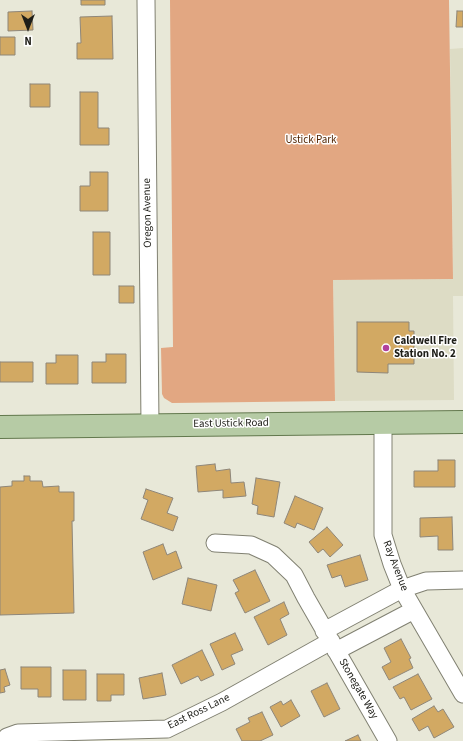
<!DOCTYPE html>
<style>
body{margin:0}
#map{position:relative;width:463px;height:741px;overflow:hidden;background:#e8e8d8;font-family:"Source Sans 3",sans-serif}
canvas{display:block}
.north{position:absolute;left:8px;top:8px;width:40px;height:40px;-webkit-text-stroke:3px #fff;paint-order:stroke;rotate:180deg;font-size:11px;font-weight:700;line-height:16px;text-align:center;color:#1e1e18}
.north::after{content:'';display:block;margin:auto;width:14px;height:18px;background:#1e1e18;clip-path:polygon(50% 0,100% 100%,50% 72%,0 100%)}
</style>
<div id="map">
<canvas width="463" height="741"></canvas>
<div class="north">N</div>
</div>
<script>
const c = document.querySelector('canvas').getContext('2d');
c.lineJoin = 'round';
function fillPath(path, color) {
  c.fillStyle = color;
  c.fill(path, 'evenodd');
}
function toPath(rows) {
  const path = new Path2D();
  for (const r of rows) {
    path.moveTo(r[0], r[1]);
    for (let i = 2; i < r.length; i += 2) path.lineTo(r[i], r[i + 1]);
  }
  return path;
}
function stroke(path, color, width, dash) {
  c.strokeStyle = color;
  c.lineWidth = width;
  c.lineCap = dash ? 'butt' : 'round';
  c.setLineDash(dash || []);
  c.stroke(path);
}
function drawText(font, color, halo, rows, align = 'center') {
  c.font = font + ' "Source Sans 3",sans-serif';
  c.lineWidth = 3;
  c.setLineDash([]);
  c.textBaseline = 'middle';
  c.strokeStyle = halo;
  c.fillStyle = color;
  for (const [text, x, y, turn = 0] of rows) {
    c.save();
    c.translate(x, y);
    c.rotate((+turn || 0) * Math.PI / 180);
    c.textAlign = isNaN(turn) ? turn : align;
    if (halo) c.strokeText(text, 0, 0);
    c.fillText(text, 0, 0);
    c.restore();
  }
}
const built = toPath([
 [463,48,463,296,453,296,454,400,335,401,333,280,453,279,450,49]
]);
const green = toPath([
 [170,0,449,0,453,279,333,280,335,401,172,403,164,398,162,394,161,348,173,347]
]);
const building = toPath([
 [81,0,105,0,105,5,81,5,81,0],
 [32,11,33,30,8,31,8,12,32,11],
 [457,11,463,11,463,27,456,27,457,11],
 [112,16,113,59,77,59,77,43,81,43,80,17,112,16],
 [0,37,15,37,15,55,0,55,0,37],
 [30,84,50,84,50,107,30,107,30,84],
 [80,92,98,92,98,128,109,128,109,145,80,145,80,92],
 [90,172,108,172,108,211,80,211,80,186,90,186,90,172],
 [93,232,110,232,110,275,93,275,93,232],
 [119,286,134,286,134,303,119,303,119,286],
 [357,322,409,322,409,331,414,331,414,364,388,364,388,373,357,372,357,322],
 [106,354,126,354,126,383,92,383,92,362,106,362,106,354],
 [56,355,78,355,78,384,46,384,46,363,56,363,56,355],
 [0,362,33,362,33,382,0,382,0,362],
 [438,460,455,460,455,487,414,487,414,471,438,471,438,460],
 [215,464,216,471,230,469,231,483,244,482,246,496,223,498,223,490,198,492,196,466,215,464],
 [24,476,30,476,30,481,42,481,43,487,59,486,59,492,74,492,74,521,72,521,74,613,0,615,0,487,12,486,12,481,24,481,24,476],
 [256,478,280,482,274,517,257,514,258,506,252,504,256,478],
 [146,489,173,498,167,513,178,517,173,531,141,519,148,500,143,498,146,489],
 [295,496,323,508,314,530,297,523,295,528,284,523,295,496],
 [452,517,453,550,438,550,438,536,420,537,420,518,452,517],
 [327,527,343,545,330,557,323,549,318,553,309,542,327,527],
 [163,544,167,555,176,551,182,568,153,580,143,552,163,544],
 [360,555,368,580,345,587,341,575,332,578,327,565,360,555],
 [255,570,270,601,245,613,235,593,239,591,233,580,255,570],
 [188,578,217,585,211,611,182,604,188,578],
 [284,602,289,614,280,619,287,635,268,645,254,617,284,602],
 [235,633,243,650,231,655,235,664,222,670,210,644,235,633],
 [401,639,411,658,409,659,413,668,389,680,382,667,391,662,384,648,401,639],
 [202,650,214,675,201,681,198,676,181,684,172,665,202,650],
 [21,667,51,667,51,697,38,697,38,689,21,689,21,667],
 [5,669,10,685,4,687,5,692,0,693,0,670,5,669],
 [63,670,86,670,86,700,63,700,63,670],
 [162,673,166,695,143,699,139,678,162,673],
 [97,674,124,674,124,695,111,695,111,701,97,701,97,674],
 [418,674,432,699,411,710,404,697,400,699,393,687,418,674],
 [327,683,340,709,324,717,311,691,327,683],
 [291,700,300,716,281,727,270,707,281,701,283,705,291,700],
 [434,706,438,712,443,709,454,727,434,738,428,726,419,731,412,719,434,706],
 [262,712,273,735,260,741,242,741,236,729,250,722,248,718,262,712],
 [358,735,361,741,345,741,358,735]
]);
const minor = toPath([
 [146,0,150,425],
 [383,423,383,535,392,564,402,589,463,694],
 [215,543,251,545,273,555,294,575,306,598,388,741],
 [324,631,402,589,426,581,463,580],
 [336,651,414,610],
 [6,741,7,737,18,733,167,729,222,702,331,641]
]);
const major = toPath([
 [0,427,463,422]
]);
const markers = [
 [386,348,4,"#b1409d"]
];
const parkNames = [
 ["Ustick Park",311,141]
];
const streetNames = [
 ["Oregon Avenue",148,213,-91],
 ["East Ustick Road",231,424,-1],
 ["Ray Avenue",395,566,69],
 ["Stonegate Way",358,689,60],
 ["East Ross Lane",199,712,-26]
];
const poiNames = [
 ["Caldwell Fire",394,342],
 ["Station No. 2",394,355]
];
fillPath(built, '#dddcc5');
fillPath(green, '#e2a782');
fillPath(building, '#d2a963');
stroke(building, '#8e8679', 1);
stroke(minor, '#818172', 19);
stroke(major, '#62784d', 24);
stroke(minor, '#fff', 17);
stroke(major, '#b6cba5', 22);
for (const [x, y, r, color] of markers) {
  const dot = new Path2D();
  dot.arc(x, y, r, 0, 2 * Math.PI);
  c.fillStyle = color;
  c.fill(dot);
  stroke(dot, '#fff', 1.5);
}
drawText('11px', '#532704', '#fff', parkNames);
drawText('11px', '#1e1e18', '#fff', streetNames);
drawText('bold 11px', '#1e1e18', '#fff', poiNames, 'left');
</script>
